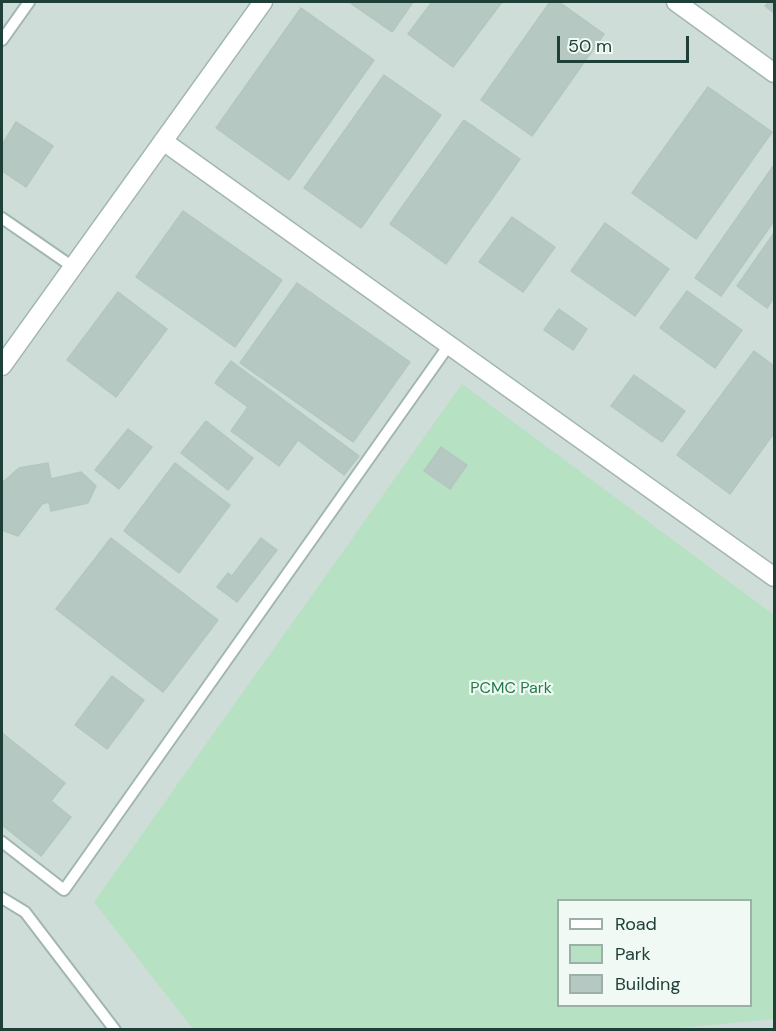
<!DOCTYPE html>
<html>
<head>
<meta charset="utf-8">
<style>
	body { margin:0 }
	#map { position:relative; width:776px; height:1031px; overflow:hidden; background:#e0ede8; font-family:"DM Sans",sans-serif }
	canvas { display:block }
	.frame { position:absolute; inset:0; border:3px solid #1f4038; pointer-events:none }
	.legend { position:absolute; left:557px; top:899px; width:195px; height:108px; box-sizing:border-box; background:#f1f9f5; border:2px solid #9dafa9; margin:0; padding:8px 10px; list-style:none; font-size:18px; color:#1f4038 }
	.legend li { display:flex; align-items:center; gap:12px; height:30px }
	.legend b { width:30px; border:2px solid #9dafa9 }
	.scale { position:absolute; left:557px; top:36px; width:132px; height:27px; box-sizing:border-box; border:3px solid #1f4038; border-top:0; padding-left:8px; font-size:18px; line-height:21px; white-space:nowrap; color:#1f4038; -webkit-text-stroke:4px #f1f9f5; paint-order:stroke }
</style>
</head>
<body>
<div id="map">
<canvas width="776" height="1031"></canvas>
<div class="frame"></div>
<ul class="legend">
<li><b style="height:8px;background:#fff"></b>Road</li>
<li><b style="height:16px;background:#b7e1c3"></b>Park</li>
<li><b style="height:16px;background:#b5c8c1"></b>Building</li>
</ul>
<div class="scale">50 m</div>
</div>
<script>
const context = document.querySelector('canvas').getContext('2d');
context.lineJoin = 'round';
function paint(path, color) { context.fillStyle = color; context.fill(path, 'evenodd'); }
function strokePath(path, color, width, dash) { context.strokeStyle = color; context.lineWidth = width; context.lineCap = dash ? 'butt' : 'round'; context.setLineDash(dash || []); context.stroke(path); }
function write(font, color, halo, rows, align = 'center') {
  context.font = font + ' "DM Sans",sans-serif'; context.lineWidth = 4.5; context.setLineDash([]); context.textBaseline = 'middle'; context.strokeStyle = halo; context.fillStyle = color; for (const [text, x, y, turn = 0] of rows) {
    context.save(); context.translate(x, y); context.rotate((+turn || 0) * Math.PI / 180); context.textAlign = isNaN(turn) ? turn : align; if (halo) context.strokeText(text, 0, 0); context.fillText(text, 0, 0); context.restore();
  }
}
const built = new Path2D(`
	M2 2H774V1029L2 1030ZM558 900H750V1006H558Z`);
const green = new Path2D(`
	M462 384 774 615V1019L658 1030 193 1029 94 902ZM558 900H750V1006H558Z`);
const building = new Path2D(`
	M349 2H413L392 32Z
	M432 2H502L453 67 408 34Z
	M550 2H559L604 34 532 136 481 100Z
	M769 2H774V13L765 6Z
	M301 8 374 60 289 180 216 128Z
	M384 75 441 115 361 228 304 188Z
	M708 87 772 132 696 239 632 193Z
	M464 120 520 159 446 264 390 224Z
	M16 122 53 146 26 187 2 171V145Z
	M774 165V221L721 296 695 278Z
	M183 211 282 280 235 347 136 277Z
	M512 217 555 247 523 292 479 262Z
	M605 223 669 269 635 316 571 271Z
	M774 233V297L767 308 737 286Z
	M297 283 410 362 353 442 240 363Z
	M687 291 742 330 715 368 660 328Z
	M118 292 167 329 116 397 67 360Z
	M559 309 587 329 573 350 544 330Z
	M754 351 774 366V433L730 494 677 455Z
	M231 361 359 456 344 475 298 440 279 466 231 431 248 407 215 383Z
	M634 375 685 411 662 442 611 406Z
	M206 421 253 458 228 490 181 453Z
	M128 429 152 447 119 489 95 470Z
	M441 447 467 465 450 489 424 471Z
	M48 463 51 479 81 472 96 486 88 503 51 511 49 502 42 504 18 536 2 530V483L19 468Z
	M175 463 230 505 179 573 124 531Z
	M111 538 218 620 163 692 56 609Z
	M261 538 277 550 237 602 217 587 228 573 232 576Z
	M112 676 144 700 107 749 75 725Z
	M2 733 65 783 51 801 71 817 41 856 2 825Z`);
const service = new Path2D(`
	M2 40 29 2
	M2 218 73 267
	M2 842 64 890 449 345
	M2 898 25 912 115 1030`);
const tertiary = new Path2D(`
	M676 2 774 73
	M163 141 774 577
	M2 366 263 2`);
const parkNames = [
	["PCMC Park",511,689]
];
paint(built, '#ceddd7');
paint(green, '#b7e1c3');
paint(building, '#b5c8c1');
strokePath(building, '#b2c8bf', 1.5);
strokePath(service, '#a2b6b0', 14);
strokePath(tertiary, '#a2b6b0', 21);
strokePath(service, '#fff', 10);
strokePath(tertiary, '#fff', 18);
write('16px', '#247c48', '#f1f9f5', parkNames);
</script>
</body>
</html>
